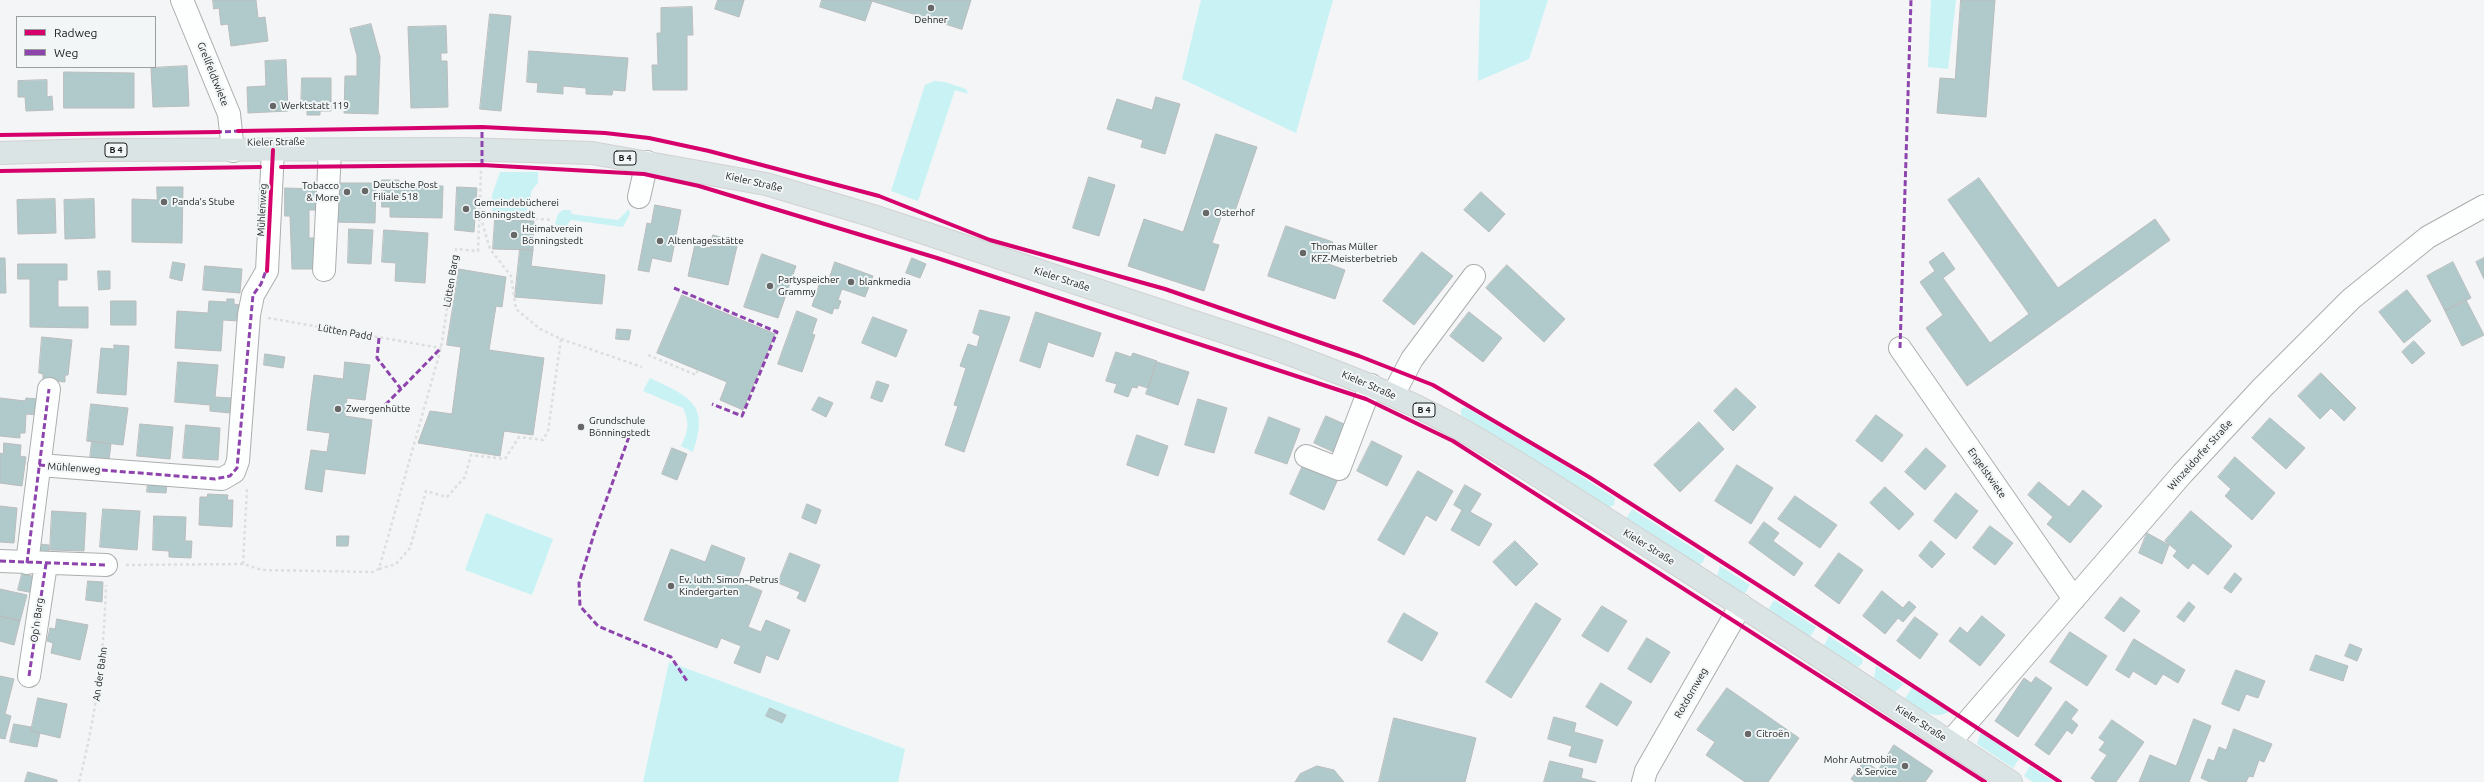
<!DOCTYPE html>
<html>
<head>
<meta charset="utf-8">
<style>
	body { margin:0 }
	#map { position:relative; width:2484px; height:782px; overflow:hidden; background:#f3f5f6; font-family:Ubuntu,sans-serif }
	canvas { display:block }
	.legend { position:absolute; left:16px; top:16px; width:140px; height:52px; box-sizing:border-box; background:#f2f6f7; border:1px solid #9c9f9f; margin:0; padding:5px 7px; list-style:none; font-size:12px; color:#1a1c1c }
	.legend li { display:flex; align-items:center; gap:8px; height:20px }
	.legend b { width:20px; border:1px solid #9c9f9f }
</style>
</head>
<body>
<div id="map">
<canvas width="2484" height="782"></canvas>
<ul class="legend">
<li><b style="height:5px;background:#d6006c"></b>Radweg</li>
<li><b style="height:5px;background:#8e44ad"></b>Weg</li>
</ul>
</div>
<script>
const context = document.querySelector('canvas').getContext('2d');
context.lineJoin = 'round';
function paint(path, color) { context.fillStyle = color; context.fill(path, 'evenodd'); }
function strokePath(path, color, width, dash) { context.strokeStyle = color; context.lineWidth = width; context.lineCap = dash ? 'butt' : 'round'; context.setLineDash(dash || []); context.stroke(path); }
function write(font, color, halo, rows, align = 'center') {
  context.font = font + ' Ubuntu,sans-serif'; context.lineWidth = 4; context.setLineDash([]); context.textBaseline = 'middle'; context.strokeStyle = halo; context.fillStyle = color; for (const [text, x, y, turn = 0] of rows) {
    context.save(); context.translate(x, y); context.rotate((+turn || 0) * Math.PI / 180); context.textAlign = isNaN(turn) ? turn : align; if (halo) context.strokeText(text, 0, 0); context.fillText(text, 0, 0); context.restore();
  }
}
const green = new Path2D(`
	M1201 0H1333L1296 133 1182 79Z
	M1480 0H1548L1529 59 1478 81Z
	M1931 0H1956L1948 69 1928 67Z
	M934 81 945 82 966 89 968 94 955 90 918 201 891 191 925 85Z
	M500 172H538V183L532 190 526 214H492V195Z
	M629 209 630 214 623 227 571 220 562 232 555 223 558 214 563 210H570L572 214 618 220Z
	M650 378C690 397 710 404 693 452L681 446C688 432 690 423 683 408L643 391Z
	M1465 407 1556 460 1615 498 1614 505 1609 507 1461 415V409Z
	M1632 509 1705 556 1703 562 1699 565 1626 519Z
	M486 513 553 539 532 595 465 570Z
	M1720 566 1750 585 1744 595 1717 576Z
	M1774 600 1816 627 1810 637 1768 610Z
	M1829 636 1863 659 1862 664 1858 667 1823 647Z
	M669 662 905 749 898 782H643Z
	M1876 666 1904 684 1895 692 1874 678Z
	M1912 688 1949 712C1932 721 1919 708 1905 698Z
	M1981 732 2019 759 2013 768 1977 744Z
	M2030 766 2054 782H2033L2024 776Z`);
const building = new Path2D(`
	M213 0H256L258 18 265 17 268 41 231 46 228 24 221 25 219 8 214 9Z
	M718 0H744L739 17 715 9Z
	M822 0H869L872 1 865 21 820 7Z
	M869 0H971L962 29Z
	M1961 0H1995L1986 117 1937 113 1940 78 1955 79Z
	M692 7 693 35H687V90H653L652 65H658L657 33H661V8Z
	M490 14 511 16 501 111 480 109Z
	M371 24 380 57 378 114 344 113 345 76H357V56L350 29Z
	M446 26 447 53H441V61H447L448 107 411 108 408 27Z
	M529 51 628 58 625 91 613 90 612 95 586 94V88L563 86V94L537 92 538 83 527 82Z
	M286 60 288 111 248 113 247 87 266 86 265 61Z
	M187 66 189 106 153 107 151 68Z
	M64 72 134 73V108H64Z
	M302 78H331V111H320V115H307V110H301Z
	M47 80V97L52 96 53 110 26 111 25 97H18V81Z
	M1156 97 1180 104 1165 154 1141 147 1143 140 1107 129 1117 99 1152 110Z
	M1216 134 1257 147 1234 214 1223 211 1212 243 1219 245 1204 291 1128 266 1144 219 1183 232Z
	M1089 177 1115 185 1099 236 1073 228Z
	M1979 178 2058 288 2155 219 2170 240 1967 386 1926 328 1943 315 1920 282 1935 271 1929 262 1943 252 1955 269 1943 278 1990 343 2029 314 1948 200Z
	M382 180H399V185L443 186 442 218 390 217V207H382Z
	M335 183H376L375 223 334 222Z
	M157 187H183L182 243 132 242V199L157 200Z
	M457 187 477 188 474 232 455 230Z
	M285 188 316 189V210H309V238H320V269H292L290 216H285Z
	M1481 192 1505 214 1489 232 1464 210Z
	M55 199 56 233 18 234 17 200Z
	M94 199 95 238 65 239 64 200Z
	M655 205 681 210 671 262 652 258 649 272 638 270 647 223 651 224Z
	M495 219 534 221 533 250 493 249Z
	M1286 226 1333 242 1326 263 1345 270 1335 299 1268 276Z
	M349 229 373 230 371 264 348 263Z
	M384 230 428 233 425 283 395 281 396 263 382 262Z
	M713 235 738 242 728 285 688 276 695 244 710 248Z
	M520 249 533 250 531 266 605 275 602 304 515 297Z
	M1422 252 1453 276 1414 325 1383 301Z
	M762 254 796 266 778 318 744 307Z
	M0 258H5L6 293H0Z
	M912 258 926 264 920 278 906 273Z
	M2484 258V279L2476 262Z
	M173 262 185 264 182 281 170 278Z
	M835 262 873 276 865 297 842 289 838 300 841 301 838 309 834 308 832 314 812 306 820 282 827 284Z
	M2453 262 2471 298 2445 311 2427 276Z
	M18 264H67V280H58V307H88V328L30 327V279H18Z
	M1507 265 1565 319 1544 342 1486 288Z
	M205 266 242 269 240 293 203 290Z
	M459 269 506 277 502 307 496 306 489 350 544 358 533 435 504 431 500 456 418 443 430 411 452 414 461 347 447 345Z
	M98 271H110V289L99 290Z
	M2407 290 2431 321 2404 343 2379 312Z
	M682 295 775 334 743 410 720 400 727 382 657 353Z
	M227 299H234V304L239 305 238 321 223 320 221 351 175 348 177 311 208 313 209 301 227 302Z
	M2466 300 2484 335 2462 346 2445 311Z
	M111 301H136V325H111Z
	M980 310 1010 317 964 452 945 445 958 406 954 405 966 368 960 366 968 344 977 347 980 336 973 333Z
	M797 311 817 319 812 334 815 335 802 372 778 364Z
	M1036 312 1101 333 1093 357 1048 342 1040 368 1020 361Z
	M1469 312 1502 338 1483 362 1450 336Z
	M873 317 907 330 896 357 862 343Z
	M617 329 631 330 629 340 616 339Z
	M42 337 72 340 68 375H65V382L43 380V374L39 373Z
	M2414 341 2425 353 2412 364 2402 352Z
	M114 345 129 346 126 395 97 393 101 348 114 349Z
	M1116 352 1131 357 1133 353 1157 361 1148 388 1138 385 1137 388 1132 387 1128 397 1114 392 1117 384 1106 381Z
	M265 354 285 357 283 368 264 365Z
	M178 362 218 365 215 397 231 398 230 413 210 411V405L175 402Z
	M345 362 370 365 365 400 347 398 345 416 372 420 365 474 325 469 322 492 305 489 311 450 327 452 330 433 307 430 314 375 343 379Z
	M1157 362 1189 372 1178 405 1146 394Z
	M2321 373 2356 408 2344 421 2331 408 2320 419 2298 396Z
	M877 381 889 385 882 402 871 398Z
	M1736 388 1756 407 1733 431 1714 411Z
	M819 397 833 403 826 417 812 410Z
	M0 398 25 401 26 398 39 399 38 415 26 414 25 433H20V438L0 436Z
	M1198 399 1227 408 1214 453 1185 445Z
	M91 404 128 408 123 445 87 441Z
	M1876 415 1903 435 1882 462 1856 441Z
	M1326 416 1353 428 1340 455 1314 443Z
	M1269 417 1300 429 1287 464 1255 453Z
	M2270 418 2305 448 2286 469 2252 438Z
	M1699 422 1724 449 1680 492 1654 465Z
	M140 424 173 427 170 459 137 456Z
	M186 425 220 428 218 460 183 458Z
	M1137 435 1168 446 1158 476 1127 465Z
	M92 441 111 444 109 460 90 458Z
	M1372 441 1402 456 1387 486 1357 471Z
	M4 443 21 445 20 456 26 457 22 486 0 483V453L3 454Z
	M672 448 687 454 677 480 662 474Z
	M1926 448 1946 466 1925 490 1905 472Z
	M2235 457 2275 493 2252 520 2225 496 2231 489 2218 477Z
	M1304 463 1338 479 1324 510 1290 494Z
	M1737 465 1773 488 1751 524 1715 501Z
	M1418 471 1453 491 1436 521 1426 515 1404 555 1378 540Z
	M148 482 167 483 166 493 147 492Z
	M2039 482 2069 507 2083 490 2102 506 2070 543 2047 524 2053 517 2028 495Z
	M1465 485 1481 494 1470 512 1492 524 1479 546 1451 530 1462 510 1454 505Z
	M1885 487 1914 514 1899 530 1870 503Z
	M1956 493 1978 511 1956 539 1934 521Z
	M208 494 228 495 227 500H233L232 527 199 525 200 497H207Z
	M1795 496 1837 525 1820 548 1778 519Z
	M807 504 821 510 816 524 802 518Z
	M0 506 17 508 14 543 0 542Z
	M103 509 140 511 137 550 100 547Z
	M52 511 86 513 84 551 50 550Z
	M2191 511 2232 546 2208 575 2193 563 2188 569 2173 556 2177 551 2165 541Z
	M154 516 186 517 185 541H192L191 558 169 557V551L153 550Z
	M1764 522 1779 533 1773 541 1803 563 1794 576 1749 543Z
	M1990 526 2013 543 1995 565 1973 548Z
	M2147 533 2169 545 2162 564 2139 553Z
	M337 536H349L348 546H337Z
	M1515 541 1538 564 1516 586 1493 562Z
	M1931 541 1945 554 1932 568 1919 556Z
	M39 544 49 545 48 555 38 554Z
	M712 545 745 558 737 581 762 591 748 627 761 632 766 620 790 630 778 660 766 655 760 673 734 663 741 646 721 638 717 648 644 620 671 549 705 562Z
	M790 553 820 565 805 602 797 598 800 592 778 583Z
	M1839 553 1863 570 1839 604 1815 586Z
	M2235 573 2242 579 2231 593 2224 588Z
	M22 574 37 577 34 593 18 590Z
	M88 581 103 582 102 602 86 600Z
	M0 589 27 595 20 621 0 616Z
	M1882 591 1903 608 1909 601 1916 607 1903 622 1898 618 1885 634 1863 616Z
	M2121 597 2140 611 2124 632 2105 618Z
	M2189 602 2195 607 2184 622 2177 617Z
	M1536 603 1561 619 1511 698 1486 682Z
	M1602 606 1627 621 1608 652 1582 636Z
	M1404 613 1438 633 1422 661 1388 642Z
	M0 616 20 621 14 645 0 641Z
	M1982 616 2005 635 1980 666 1949 641 1960 627 1967 633Z
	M1915 617 1938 634 1920 659 1897 641Z
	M57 619 88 625 80 660 51 653 53 643 47 641 50 628 55 629Z
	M2070 632 2107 656 2087 686 2050 662Z
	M1647 638 1670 652 1651 683 1628 669Z
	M2134 639 2185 670 2178 683 2163 674 2156 685 2133 671 2129 678 2116 670Z
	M2350 644 2362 649 2357 661 2345 656Z
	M2316 655 2348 666 2343 681 2310 670Z
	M2236 670 2265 681 2258 698 2246 694 2239 711 2222 704Z
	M0 676 14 679 5 714 11 716 5 739 0 738Z
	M2036 677 2052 688 2018 737 1995 721 2024 678 2031 683Z
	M1601 683 1632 702 1617 726 1586 707Z
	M1727 688 1799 738 1768 782H1745L1706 755 1715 742 1697 730Z
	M38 698 67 704 60 738 31 731Z
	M2066 701 2078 710 2071 719 2078 725 2072 734 2067 730 2049 755 2035 745Z
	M770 708 786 715 782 723 766 716Z
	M1554 717 1576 723 1574 732 1603 740 1596 763 1569 756 1572 746 1548 739Z
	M1394 718 1476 738 1465 782H1379Z
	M2194 719 2211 726 2189 782H2139L2150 755 2176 766Z
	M2112 720 2144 742 2116 782H2096L2091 778 2107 755 2099 750 2105 742 2099 738Z
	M14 724 31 727V731L40 733 37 747 10 742Z
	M2234 729 2272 744 2264 762 2259 760 2253 777 2249 776 2246 782H2210L2201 778 2208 759 2214 761 2219 747 2226 750Z
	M1894 745 1933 771 1925 782H1855L1851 779 1864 761 1878 770Z
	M1550 761 1583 769 1581 778 1596 782H1544Z
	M1317 766 1334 770 1344 782H1295L1300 774Z
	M28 772 57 780V782H25Z`);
const path = new Path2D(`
	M268 318 441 348
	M561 339 642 367
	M648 355 696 375 698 370
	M243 564 247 489
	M126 565 243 564 262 570 373 572 379 569 441 348 456 249 478 251 481 171
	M379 569 396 564 410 548 426 491 447 497 465 477 471 455 505 459 519 437 543 440 548 431 561 339 540 329 516 309 511 276 490 249 480 215 553 220
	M79 782C96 715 104 654 106 585`);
const minor = new Path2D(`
	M182 0 229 114 233 151
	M639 197 647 162
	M324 270 330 150
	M1900 348 2074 599
	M1393 395 1412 359 1474 276
	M1306 456 1339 469 1371 385
	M39 465 222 479 234 472 238 461 249 315 253 295 267 271 273 150
	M0 561 106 565
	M27 563 49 389
	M29 676 46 564
	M1950 742 2182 474 2262 388 2351 299 2428 237 2484 206
	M1643 782 1646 771 1741 605`);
const major = new Path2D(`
	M0 153 94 150 465 149 592 153 766 184 873 216 1273 348C1335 371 1397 394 1455 426 1522 463 1585 506 1650 547 1771 624 1891 704 2011 782`);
const quiet = new Path2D(`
	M216 132 242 131
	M482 165V127
	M674 288 777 332 742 416 712 404
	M379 338 377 358 401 389 441 348
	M1900 348 1911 0
	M361 409 379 411 401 389
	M635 420 594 534 579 583 580 606 598 626 671 657 687 681
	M39 465 215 479 230 476 237 468 253 295 261 284 267 268
	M0 561 106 565
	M27 563 49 389
	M29 676 46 564`);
const cycleway = new Path2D(`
	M238 131 482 127 605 133 649 138 709 151 879 196 990 240 1165 289 1359 356 1433 385 1589 477 1772 594 2060 782
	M0 135 219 132
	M281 167 482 165 644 174 699 186 937 258 1366 399 1453 441 1985 782
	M0 171 260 167
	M267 271 273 150`);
const markers = [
	[931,8,4,"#666868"],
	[273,106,4,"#666868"],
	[365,191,4,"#666868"],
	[347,192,4,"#666868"],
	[164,202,4,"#666868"],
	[466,209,4,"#666868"],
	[1206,213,4,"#666868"],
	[514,235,4,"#666868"],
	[660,241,4,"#666868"],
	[1303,253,4,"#666868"],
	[851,282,4,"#666868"],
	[770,286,4,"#666868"],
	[338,409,4,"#666868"],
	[581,427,4,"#666868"],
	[671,586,4,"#666868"],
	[1748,734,4,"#666868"],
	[1905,766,4,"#666868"]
];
const shields = [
	[116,150,22],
	[625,158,22],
	[1424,410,22]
];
const shieldNames = [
	["B 4",116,150],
	["B 4",625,158],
	["B 4",1424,410]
];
const poiNames = [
	["Dehner",931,20,"center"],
	["Werktstatt 119",281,106],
	["Deutsche Post",373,185],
	["Filiale 518",373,197],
	["Tobacco",339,186,"right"],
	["& More",339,198,"right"],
	["Panda's Stube",172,202],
	["Gemeindebücherei",474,203],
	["Bönningstedt",474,215],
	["Osterhof",1214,213],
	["Heimatverein",522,229],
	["Bönningstedt",522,241],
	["Altentagesstätte",668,241],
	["Thomas Müller",1311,247],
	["KFZ-Meisterbetrieb",1311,259],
	["Partyspeicher",778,280],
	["Grammy",778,292],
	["blankmedia",859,282],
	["Zwergenhütte",346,409],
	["Grundschule",589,421],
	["Bönningstedt",589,433],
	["Ev. luth. Simon–Petrus",679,580],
	["Kindergarten",679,592],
	["Citroën",1756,734],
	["Mohr Autmobile",1897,760,"right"],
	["& Service",1897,772,"right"]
];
const streetNames = [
	["Grellfeldtwiete",213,74,68],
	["Kieler Straße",276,142,-1],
	["Kieler Straße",754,182,13],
	["Mühlenweg",262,210,-87],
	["Kieler Straße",1062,279,18],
	["Lütten Barg",451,281,-81],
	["Lütten Padd",345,332,10],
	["Kieler Straße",1369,385,23],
	["Winzeldorfer Straße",2200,455,-48],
	["Mühlenweg",74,468,4],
	["Engelstwiete",1987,473,55],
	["Kieler Straße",1649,547,32],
	["Op'n Barg",37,620,-82],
	["An der Bahn",100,674,-82],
	["Rotdornweg",1691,693,-60],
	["Kieler Straße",1921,723,33]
];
paint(green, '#c9f2f5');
paint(building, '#b0cacc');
strokePath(building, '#babcbd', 1);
strokePath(minor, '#acaeae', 24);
strokePath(major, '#d2d2d3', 24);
strokePath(path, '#dddede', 2.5, [3, 3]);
strokePath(minor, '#fdfefe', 22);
strokePath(major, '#dae4e4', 22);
strokePath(quiet, '#8e44ad', 3, [6, 3]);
strokePath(cycleway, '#d6006c', 4);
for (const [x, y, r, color] of markers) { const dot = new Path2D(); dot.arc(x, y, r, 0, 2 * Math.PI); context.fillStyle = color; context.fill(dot); strokePath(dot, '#f2f6f7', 1.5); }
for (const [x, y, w] of shields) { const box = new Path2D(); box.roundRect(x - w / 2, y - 7, w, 14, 3); context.fillStyle = '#f2f6f7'; context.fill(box); strokePath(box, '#1a1c1c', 1); }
write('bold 9px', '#1a1c1c', null, shieldNames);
write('10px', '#1a1c1c', '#f2f6f7', poiNames, 'left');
write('10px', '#1a1c1c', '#f2f6f7', streetNames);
</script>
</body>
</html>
